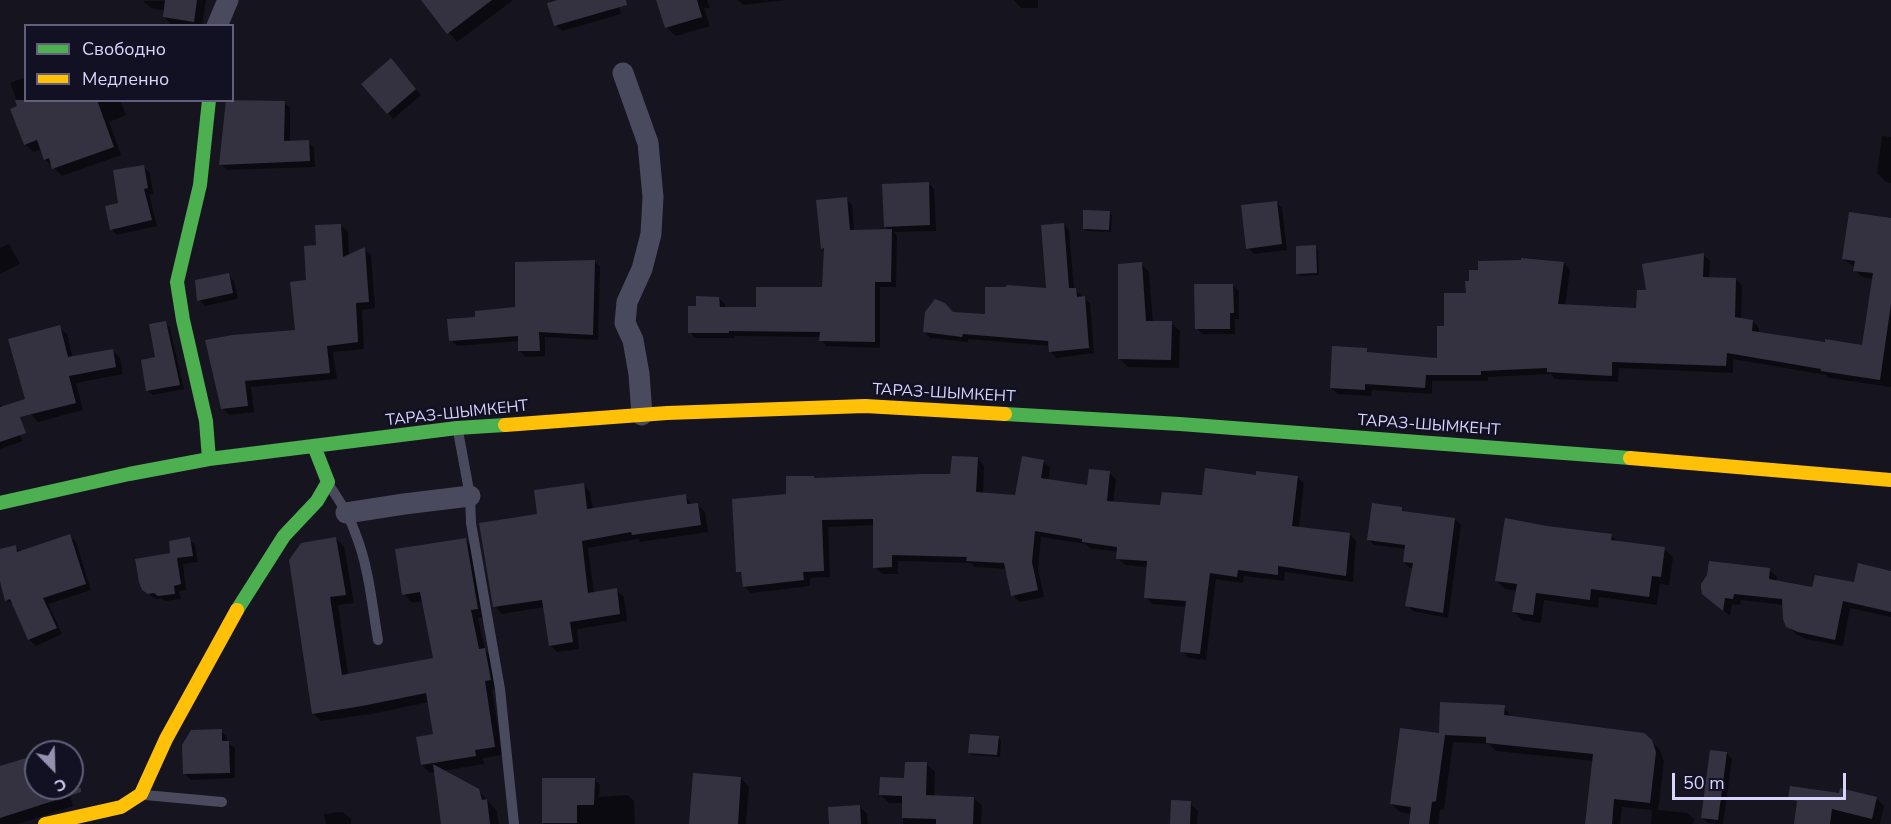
<!DOCTYPE html>
<html>
<head>
<meta charset="utf-8">
<style>
	body { margin:0 }
	#map { position:relative; width:1891px; height:824px; overflow:hidden; background:#16141f; font-family:"Nunito Sans",sans-serif }
	canvas { display:block }
	.legend { position:absolute; left:24px; top:24px; width:210px; height:78px; box-sizing:border-box; background:#121023; border:2px solid #615f7a; margin:0; padding:8px 10px; list-style:none; font-size:18px; color:#d7d5fc }
	.legend li { display:flex; align-items:center; gap:12px; height:30px }
	.legend b { width:30px; border:2px solid #615f7a }
	.north { position:absolute; left:24px; top:740px; width:60px; height:60px; box-sizing:border-box; background:#121023; border:2px solid #615f7a; border-radius:50%; rotate:157deg; font-size:16px; font-weight:700; line-height:24px; text-align:center; color:#d7d5fc }
	.north::after { content:''; display:block; margin:auto; width:21px; height:27px; background:#9391af; clip-path:polygon(50% 0,100% 100%,50% 72%,0 100%) }
	.scale { position:absolute; left:1672px; top:773px; width:174px; height:27px; box-sizing:border-box; border:3px solid #d7d5fc; border-top:0; padding-left:8px; font-size:18px; line-height:21px; white-space:nowrap; color:#d7d5fc; -webkit-text-stroke:4px #121023; paint-order:stroke }
</style>
</head>
<body>
<div id="map">
<canvas width="1891" height="824"></canvas>
<ul class="legend">
<li><b style="height:8px;background:#4caf50"></b>Свободно</li>
<li><b style="height:8px;background:#ffc107"></b>Медленно</li>
</ul>
<div class="north">С</div>
<div class="scale">50 m</div>
</div>
<script>
const context = document.querySelector('canvas').getContext('2d');
context.lineJoin = 'round';
function paint(path, color) { context.fillStyle = color; context.fill(path, 'evenodd'); }
function strokePath(path, color, width, dash) { context.strokeStyle = color; context.lineWidth = width; context.lineCap = dash ? 'butt' : 'round'; context.setLineDash(dash || []); context.stroke(path); }
function write(font, color, halo, rows, align = 'center') {
  context.font = font + ' "Nunito Sans",sans-serif'; context.lineWidth = 5; context.setLineDash([]); context.textBaseline = 'middle'; context.strokeStyle = halo; context.fillStyle = color; for (const [text, x, y, turn = 0] of rows) {
    context.save(); context.translate(x, y); context.rotate((+turn || 0) * Math.PI / 180); context.textAlign = isNaN(turn) ? turn : align; if (halo) context.strokeText(text, 0, 0); context.fillText(text, 0, 0); context.restore();
  }
}
const shadow = new Path2D(`
	M206 0 202 26 172 25 164 17 165 11 151 8 143 1Z
	M423 0H511L512 1 457 42Z
	M563 0H617L621 14 562 31 556 25Z
	M658 0H707L710 8H704L710 26 676 36 666 27Z
	M738 0H787L743 5Z
	M1014 0H1038V8H1021Z
	M396 66 421 95 393 119 388 113Z
	M26 77V100H120L126 115 109 122 121 155 62 176 45 159 42 149 34 152 25 144 19 106 10 83Z
	M284 102 290 108V142H308L314 148 315 167 227 170 221 164Z
	M1882 136 1891 137V183L1886 182 1877 173Z
	M144 167 150 173 153 194H149L157 226 117 235 111 229 120 204Z
	M928 183 934 189 936 231 894 232 897 236 896 287H880V348L826 346 821 340V337L735 336V338H695L690 332 698 308 719 298 725 304V309H757L824 289 826 251 822 248 846 199 852 205 854 231 889 230 886 227Z
	M1276 202 1282 208 1287 250 1254 254 1248 248Z
	M1109 212 1112 215 1111 232 1087 231 1084 229Z
	M1891 219V387L1829 378 1826 375 1733 359V373L1619 368 1618 382 1555 379 1551 374 1488 377V381H1432V394L1372 390 1371 396 1338 394 1331 388 1367 350 1371 354 1438 359 1446 328 1467 294 1564 263 1570 270 1565 306 1638 310 1648 292 1704 255 1710 261 1709 278 1736 279 1742 286 1741 320 1753 321 1759 328V333L1826 344 1864 347 1874 279 1862 277 1855 270 1856 266 1851 265 1844 259Z
	M1063 224 1069 230 1074 289 1081 295 1082 298H1084L1090 303 1094 353 1056 358 1051 352 1050 346 968 339V342L930 338 925 332 953 313 987 316 1048 289Z
	M341 225 348 232 349 256 364 249 371 255 375 308 362 310 364 349 333 352 337 379 251 387 254 412 229 415 222 408 207 341 297 331 307 281 318 246Z
	M9 244 20 264 0 274V248Z
	M1315 247 1318 250 1319 275 1300 276 1298 273Z
	M594 261 600 267 598 340 545 337V356L526 357 520 351V341L457 346 451 340 477 318 517 309Z
	M1141 263 1149 272 1153 323H1171L1180 331 1179 368 1128 367 1120 359Z
	M228 275 234 281 238 299 205 306 199 300Z
	M1233 285 1239 291V319H1235V334H1202L1196 328Z
	M165 323 170 328 184 389 153 395 147 390Z
	M59 327 67 334 73 358 113 351 120 358 123 374 76 383 83 410 38 422 31 414Z
	M0 404 23 441 0 449Z
	M978 459 984 466 983 494 1016 497 1043 461 1050 468 1048 481 1089 487 1110 473 1116 480 1113 503 1162 507 1203 497 1257 477H1298L1304 484 1299 528 1349 534 1356 541 1353 582 1285 572 1284 581 1244 576 1243 583 1216 579 1206 660 1189 658 1182 651 1187 607 1152 604 1146 597 1148 567 1125 565 1118 559V552L1090 548 1086 544 1041 537 1038 569 1044 597 1019 602 1013 595 1007 569 975 567 971 563 898 561V574H882L875 567 874 525 828 527 830 577 810 578V586L751 593 744 586 743 577 738 571 788 495 815 479 952 476Z
	M583 484 590 492 593 509 685 496 693 505 697 504 705 512 708 532 640 542 638 539 588 548 594 593 616 590 624 597 627 621 577 629 579 649 557 652 550 645 545 607 502 614 495 606 539 516Z
	M1401 508 1406 513 1455 519 1461 525 1448 618 1413 611 1407 605 1413 568H1410L1404 562 1406 549 1374 545 1368 539Z
	M1547 527 1611 536 1618 542 1664 549 1673 557 1669 585 1660 584 1657 605 1599 597 1598 608 1544 600 1541 623 1522 620 1514 612 1517 591 1505 589 1496 580Z
	M70 536 76 542 91 590 48 604 62 634 36 646 30 640 14 605 7 600 0 575V551L15 547 21 552Z
	M336 538 344 547 354 603 338 605 348 675 434 660 423 601 412 603 404 594 466 540 474 548 486 617 478 618 485 650 493 658 498 688 492 689 502 755 483 758 484 764 442 771 478 790 497 811 499 824H443L436 772 430 773 422 765 435 736 429 702 371 714 321 721 313 713Z
	M189 539 195 545 198 562 183 564 186 590 179 591 181 599 165 601 162 599H155L143 589 172 555Z
	M1769 570 1777 577 1776 582 1813 588 1855 584 1891 573V617L1850 608 1843 646 1806 639 1796 634 1788 626 1784 605 1741 600 1740 605 1732 604 1730 616 1712 601Z
	M1504 707 1512 717 1644 734 1660 750 1664 761 1658 810 1688 813 1694 819 1693 824H1651L1652 810 1622 807 1620 824H1587L1594 761 1496 751 1489 744 1453 742 1444 809 1440 810 1438 824H1410L1412 814 1400 812 1391 804 1440 735Z
	M221 731 227 737V742L235 748V778L191 780 185 774Z
	M998 737 1001 740 1000 757 972 755 970 753Z
	M1727 753 1732 759 1723 824 1708 823 1702 817Z
	M36 756V788H67L73 806 18 824H0V768Z
	M927 764 935 772 934 797 974 798 982 806 981 824H903L904 803H889L881 795Z
	M741 778 749 787 746 824H691Z
	M594 779 600 785 599 797 628 795 634 801 635 824H545L543 822Z
	M1800 789 1876 798 1884 806 1880 824H1796Z
	M1190 803 1198 811 1197 824H1171Z
	M859 806 867 814 868 824H830Z
	M343 812 351 819V824H326L324 814Z`);
const building = new Path2D(`
	M165 0H197L194 22 163 17Z
	M421 0H492L447 34Z
	M558 0H626L627 5 554 26 547 3Z
	M656 0H697L702 17 665 28Z
	M391 58 416 89 387 114 361 84Z
	M15 100H97L114 147 52 169 49 158 44 160 37 140 24 145 10 109 17 106Z
	M226 100 285 101 284 141 309 140 310 161 219 165Z
	M144 165 148 188 144 189 152 220 110 230 105 206 118 203 113 170Z
	M929 182 930 225 884 227 882 184Z
	M847 197 850 230 892 229 891 282H875V342L819 341 820 332 729 331V333H688V306H696V296L719 297 720 307H756V287H822L824 248 821 249 816 200Z
	M1277 201 1282 244 1246 249 1241 205Z
	M1083 210 1110 211 1109 230 1083 229Z
	M1849 212 1891 218V304L1880 380 1821 371V369L1727 353 1726 366 1612 362V376L1547 372V368L1481 371V375H1426L1425 388 1365 384V390L1330 388 1332 346 1367 348V352L1437 358V326H1444V293H1466L1465 281H1469V270H1478V261L1521 260V258L1564 262 1558 304 1636 308 1637 290H1646L1642 264 1704 253 1703 277 1736 278 1735 317 1753 320 1752 331 1825 342V339L1862 345 1873 273 1853 271 1855 261 1842 259Z
	M1064 223 1069 288H1076L1077 297 1085 296 1089 348 1049 352 1048 341 963 334 962 337 923 332 925 312 935 299 945 303 953 312 985 314V287H1006L1007 285 1046 288 1041 225Z
	M341 224 343 257 365 247 369 302 356 303 358 342 327 346 330 373 245 381 248 406 221 409 205 340 232 335 295 330 290 282 306 280 304 246 316 245 315 225Z
	M1316 245 1317 273 1296 274V246Z
	M595 260 593 335 539 332 540 351H518V336L449 341 447 319 475 317V311L515 307V262Z
	M1142 262 1146 321H1172L1171 360 1118 359V264Z
	M229 273 233 293 197 301 195 280Z
	M1194 284H1233L1234 313H1230V329H1195Z
	M166 321 180 385 146 391 141 360 155 357 149 324Z
	M60 325 68 357 113 349 116 367 69 376 76 403 20 417 26 433 0 442V407L25 399 8 339Z
	M952 456 978 457 976 492 1015 495 1022 456 1044 460 1041 478 1087 485 1089 469 1110 471 1107 501 1160 505 1162 492 1202 495 1205 468 1256 475V471L1298 476 1292 526 1350 533 1346 576 1278 566V575L1238 570 1237 577 1210 573 1200 654 1180 652 1186 601 1144 598 1147 561 1116 559 1117 547 1082 542V539L1035 531 1032 562 1038 590 1011 596 1004 563 966 561 967 557 892 555V567L873 568V519L822 520 824 571 803 572 804 580 743 587 741 572H736L732 499 786 494V476H814V478L924 474H950Z
	M584 483 587 509 686 494 687 504 698 503 701 525 632 535 631 532 582 541 588 593 617 588 620 614 570 622 573 642 549 646 542 600 493 607 479 523 537 514 534 490Z
	M1372 503 1402 507V511L1455 518 1443 613 1405 606 1413 563 1403 562 1405 545 1367 540Z
	M1505 518 1547 526 1612 534 1611 540 1665 547 1661 577 1652 576 1649 597 1591 589 1590 600 1536 593 1533 615 1512 612 1517 584 1495 581Z
	M70 534 86 584 43 598 57 628 28 640 10 599 5 601 0 581V549L16 545 17 552Z
	M190 537 193 556 177 558 181 584 174 586 175 594 158 596 154 593 148 594 142 590 139 582 135 559 170 553 169 541Z
	M336 537 346 595 330 597 342 675 433 658 420 592 402 595 395 549 466 538 478 609 471 610 479 649 485 648 491 680 485 681 495 747 475 750 476 756 421 765 416 737 433 734 426 693 362 706 312 714 289 560 301 543Z
	M1709 561 1770 568 1769 579 1812 587 1815 575 1854 582 1858 563 1891 571V612L1843 601 1835 640 1798 632 1786 627 1783 619 1782 599 1734 594 1733 599 1725 598 1723 611 1702 594 1701 589V584L1707 575Z
	M1440 702 1505 705 1504 715 1644 733 1652 740 1656 752 1650 803 1614 799 1612 824H1585L1593 754 1486 743V737L1445 735 1436 801 1432 802 1429 824H1409L1411 807 1390 804 1400 728 1439 733Z
	M222 729V741H229L230 773 183 774 182 745 191 730Z
	M970 734 999 736 997 755 968 753Z
	M1710 750 1727 752 1718 820 1701 818Z
	M36 755V788H81V792L0 818V766Z
	M905 762H927L926 795 974 797 973 824H936V819L902 818V796L879 795 880 777 904 778Z
	M433 764 479 789 482 800 487 799 490 824H441Z
	M693 773 741 777 738 824H689Z
	M542 778H595L594 805H577V823H542Z
	M1790 786 1839 793 1840 788 1877 797 1872 819 1832 809 1830 824H1794L1797 801 1788 799Z
	M1171 800 1191 801 1190 824H1170Z
	M860 805 861 824H829L828 807Z`);
const lane = new Path2D(`
	M458 431 470 496 471 523 500 689 514 824
	M329 485C340 501 350 517 356 535 369 568 372 605 378 640
	M145 795 222 802`);
const street = new Path2D(`
	M217 26 228 0
	M623 73 648 143 653 197 651 234 642 269 627 302 625 323 633 340 639 374 642 415
	M346 513 404 504 470 496`);
const fast = new Path2D(`
	M209 100 200 185 177 282 183 320 206 421 209 459
	M1005 414 1180 424 1630 458
	M0 503 129 474 209 459 457 428 505 425
	M237 610 284 536 317 501 328 482 314 446`);
const slow = new Path2D(`
	M505 425 667 413 865 406 1005 414
	M1630 458 1891 480
	M45 824 121 807 141 794 166 739 237 610`);
const streetNames = [
	["ТАРАЗ-ШЫМКЕНТ",944,394,3],
	["ТАРАЗ-ШЫМКЕНТ",457,414,-6],
	["ТАРАЗ-ШЫМКЕНТ",1429,426,4]
];
paint(shadow, '#0007');
paint(building, '#343241');
strokePath(lane, '#4a4a5f', 10);
strokePath(street, '#4a4a5f', 21);
strokePath(fast, '#4caf50', 14);
strokePath(slow, '#ffc107', 14);
write('16px', '#d7d5fc', '#121023', streetNames);
</script>
</body>
</html>
